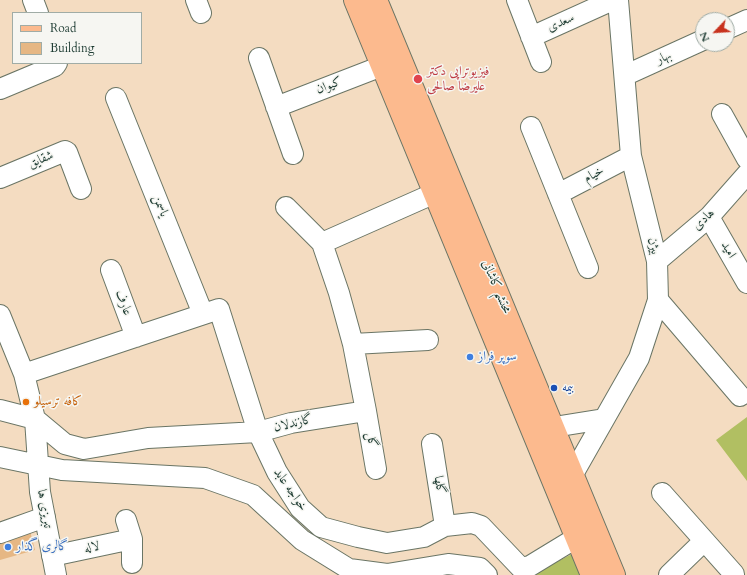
<!DOCTYPE html>
<html>
<head>
<meta charset="utf-8">
<style>
	body { margin:0 }
	#map { position:relative; width:747px; height:575px; overflow:hidden; background:#f4dcc1; font-family:Cardo,serif }
	canvas { display:block }
	.legend { position:absolute; left:12px; top:12px; width:130px; height:52px; box-sizing:border-box; background:#f6f6f2; border:1px solid #a0aca6; margin:0; padding:5px 7px; list-style:none; font-size:12px; color:#1f3d34 }
	.legend li { display:flex; align-items:center; gap:8px; height:20px }
	.legend b { width:20px; border:1px solid #a0aca6 }
	.north { position:absolute; left:695px; top:12px; width:40px; height:40px; box-sizing:border-box; background:#f6f6f2; border:1px solid #a0aca6; border-radius:50%; rotate:245deg; font-size:11px; font-weight:700; line-height:16px; text-align:center; color:#1f3d34 }
	.north::after { content:''; display:block; margin:auto; width:14px; height:18px; background:#c8321e; clip-path:polygon(50% 0,100% 100%,50% 72%,0 100%) }
</style>
</head>
<body>
<div id="map">
<canvas width="747" height="575"></canvas>
<ul class="legend">
<li><b style="height:5px;background:#fcba8e"></b>Road</li>
<li><b style="height:11px;background:#e6b784"></b>Building</li>
</ul>
<div class="north">N</div>
</div>
<script>
const context = document.querySelector('canvas').getContext('2d');
context.lineJoin = 'round';
function paint(path, color) { context.fillStyle = color; context.fill(path, 'evenodd'); }
function strokePath(path, color, width, dash) { context.strokeStyle = color; context.lineWidth = width; context.lineCap = dash ? 'butt' : 'round'; context.setLineDash(dash || []); context.stroke(path); }
function write(font, color, halo, rows, align = 'center') {
  context.font = font + ' Cardo,Amiri,serif'; context.lineWidth = 3; context.setLineDash([]); context.textBaseline = 'middle'; context.strokeStyle = halo; context.fillStyle = color; for (const [text, x, y, turn = 0] of rows) {
    context.save(); context.translate(x, y); context.rotate((+turn || 0) * Math.PI / 180); context.textAlign = isNaN(turn) ? turn : align; if (halo) context.strokeText(text, 0, 0); context.fillText(text, 0, 0); context.restore();
  }
}
const green = new Path2D(`
	M747 417V481L716 440Z
	M572 554 580 575H531Z`);
const building = new Path2D(`
	M30 531 35 550 0 560V540Z`);
const minor = new Path2D(`
	M33 0 38 13
	M196 0 201 13
	M517 0 541 62
	M727 29 747 20
	M531 37 613 0
	M259 58 293 154
	M626 75 703 40
	M0 89 55 66 57 63
	M116 98 203 314
	M276 107 382 66
	M722 114 747 159
	M531 127 588 268
	M0 178 65 151 67 152 81 189
	M558 194 631 156
	M286 207 322 243
	M709 217 747 283
	M657 261 709 217 747 174
	M111 270 136 337
	M658 300 740 396
	M0 315 24 374 35 419 40 492 56 575
	M353 344 428 340
	M24 374 219 309 258 432 291 423 366 411 353 344 339 293 322 243 435 193
	M0 410 35 419 65 444 84 449 148 438 258 432 277 472 300 508 321 527 358 537 387 543 424 537 445 526 472 523 481 526 521 568 530 566 576 538
	M366 411 376 469
	M554 427 604 419
	M432 444 445 526
	M0 457 62 470 205 478 253 495 302 540 349 569 387 574 448 564 480 568 487 575
	M573 474 639 358 658 300 657 261 631 156 618 0
	M662 493 734 574
	M126 520 132 539V563
	M0 533 45 517
	M52 556 132 539
	M669 575 704 541`);
const major = new Path2D(`
	M355 0 592 575
	M376 0 614 575`);
const markers = [
	[418,79,5,"#e0444e"],
	[470,357,4,"#3f7fe0"],
	[554,388,4,"#1a4fb4"],
	[26,402,4,"#e8710a"],
	[8,547,4,"#3f7fe0"]
];
const streetNames = [
	["سعدی",561,23,-24],
	["بهار",664,58,-24],
	["کیوان",329,86,-21],
	["شقایق",41,160,-23],
	["خیام",594,175,-28],
	["یاسمن",160,206,68],
	["هادی",704,220,-43],
	["بیژن",653,246,76],
	["امید",728,250,60],
	["محتشم کاشانی",496,287,67],
	["عارف",123,303,69],
	["گازندلان",293,424,-13],
	["گل",371,440,80],
	["گلها",439,485,81],
	["خواجه عابد",290,490,55],
	["تبریزی ها",44,509,80],
	["لاله",92,548,-12]
];
const healthNames = [
	["فیزیوتراپی دکتر",427,72],
	["علیرضا صالحی",427,87]
];
const shopNames = [
	["سوپر فراز",478,357],
	["گالری گذار",16,547]
];
const transitNames = [
	["بیمه",562,388]
];
const foodNames = [
	["کافه ترسیلو",34,402]
];
paint(green, '#b1bf62');
paint(building, '#e6b784');
strokePath(minor, '#6a7565', 22);
strokePath(major, '#6a7565', 24);
strokePath(minor, '#fff', 20);
strokePath(major, '#fcba8e', 22);
for (const [x, y, r, color] of markers) { const dot = new Path2D(); dot.arc(x, y, r, 0, 2 * Math.PI); context.fillStyle = color; context.fill(dot); strokePath(dot, '#f6f6f2', 1.5); }
write('13px', '#1f3d34', '#f6f6f2', streetNames);
write('13px', '#be3a42', '#f6f6f2', healthNames, 'left');
write('13px', '#366cbe', '#f6f6f2', shopNames, 'left');
write('13px', '#164399', '#f6f6f2', transitNames, 'left');
write('13px', '#c56008', '#f6f6f2', foodNames, 'left');
</script>
</body>
</html>
